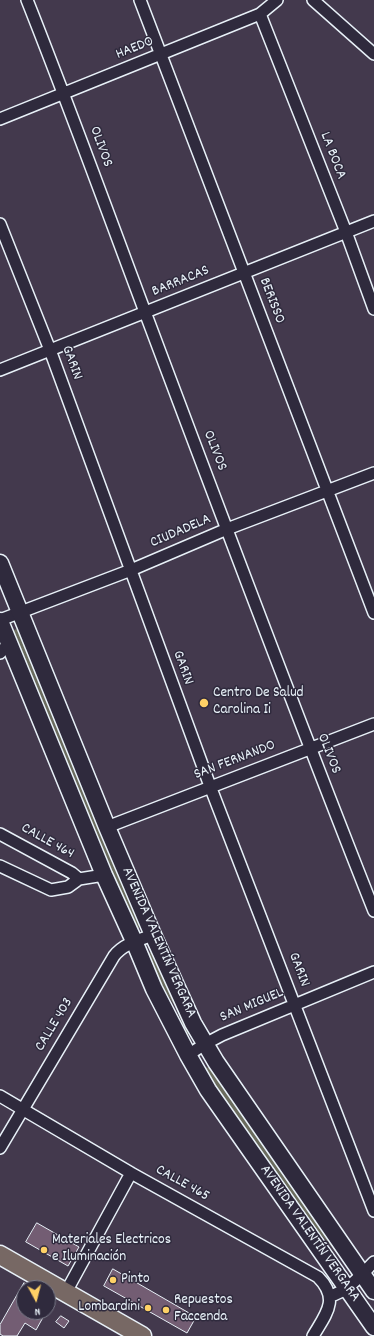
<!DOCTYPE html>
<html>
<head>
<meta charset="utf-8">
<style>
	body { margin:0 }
	#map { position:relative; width:374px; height:1336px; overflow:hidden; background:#43394d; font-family:Dekko,sans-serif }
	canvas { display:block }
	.north { position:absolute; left:16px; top:1280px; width:40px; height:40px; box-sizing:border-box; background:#2f2a3d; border:1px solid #797a88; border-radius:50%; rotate:173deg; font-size:11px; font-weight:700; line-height:16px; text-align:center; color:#e8f1f8 }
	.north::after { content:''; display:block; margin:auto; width:14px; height:18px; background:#ffd166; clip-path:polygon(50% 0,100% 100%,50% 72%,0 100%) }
</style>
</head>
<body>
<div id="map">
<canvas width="374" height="1336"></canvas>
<div class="north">N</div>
</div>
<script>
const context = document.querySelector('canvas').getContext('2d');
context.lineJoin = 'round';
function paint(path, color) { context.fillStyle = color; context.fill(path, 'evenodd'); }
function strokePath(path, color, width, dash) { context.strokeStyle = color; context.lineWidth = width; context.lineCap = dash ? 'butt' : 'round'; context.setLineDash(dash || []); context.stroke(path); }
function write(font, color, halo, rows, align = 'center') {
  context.font = font + ' Dekko,sans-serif'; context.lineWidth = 3; context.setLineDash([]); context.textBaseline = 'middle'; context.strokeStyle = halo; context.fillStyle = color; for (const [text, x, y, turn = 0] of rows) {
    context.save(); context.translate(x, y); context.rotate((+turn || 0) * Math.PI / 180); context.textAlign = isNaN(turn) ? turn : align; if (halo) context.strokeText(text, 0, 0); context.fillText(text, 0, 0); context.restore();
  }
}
const green = new Path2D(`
	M16 629 20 632 140 922 139 928 137 929 133 926 13 631Z
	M148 952 151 953 164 981 174 995 191 1033 190 1035 187 1034 175 1006 161 985Z
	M205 1067 209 1068 212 1071 306 1201 353 1272H351L327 1241 311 1225 204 1075V1069Z`);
const building = new Path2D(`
	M37 1223 79 1247 68 1266 26 1242Z
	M113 1269 196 1317 187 1333 104 1286Z
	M24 1283V1312H46L36 1330 25 1323 17 1336H3L0 1334V1325Z
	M61 1316 69 1321 64 1328 56 1322Z`);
const street = new Path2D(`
	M27 0C68 103 106 208 145 312 220 512 295 712 374 911
	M140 0 374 613
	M313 0 374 54
	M260 14 346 232 374 309
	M0 119 260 14 277 0
	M0 224 50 350 210 786 374 1211
	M0 370 374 221
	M0 620 131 570 227 529 374 473
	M0 653 9 643
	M107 827 374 724
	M0 834 72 873 79 879
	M0 866 51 890 68 887 79 879 104 875
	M188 1055 205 1044 222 1035 374 972
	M0 1096 131 1173 318 1277C340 1299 326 1314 313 1336
	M0 1148 114 956C123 944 139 940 153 935
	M66 1292 131 1173
	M330 1296C347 1292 362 1274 374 1262`);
const secondary = new Path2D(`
	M0 563 107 827 153 935 193 1023 216 1062 374 1291
	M0 621 104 875 134 941 154 989 188 1055 208 1090 374 1327`);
const primary = new Path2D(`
	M0 1255 142 1336`);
const markers = [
	[204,703,5,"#ffd166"],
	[44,1250,4,"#ffd166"],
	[113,1280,4,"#ffd166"],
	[148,1308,4,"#ffd166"],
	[166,1310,4,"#ffd166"]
];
const streetNames = [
	["HAEDO",135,49,-22],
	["OLIVOS",100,147,70],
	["LA BOCA",332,156,69],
	["BARRACAS",181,282,-22],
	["BERISSO",271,301,69],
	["GARIN",71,363,70],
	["OLIVOS",214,451,69],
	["CIUDADELA",181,532,-23],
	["GARIN",182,668,70],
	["OLIVOS",328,754,69],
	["SAN FERNANDO",235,761,-21],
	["CALLE 464",47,842,29],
	["AVENIDA VALENTÍN VERGARA",158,943,66],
	["GARIN",298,970,69],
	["SAN MIGUEL",252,1006,-23],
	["CALLE 403",55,1025,-59],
	["CALLE 465",182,1184,29],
	["AVENIDA VALENTÍN VERGARA",309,1234,55]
];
const poiNames = [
	["Centro De Salud",213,694],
	["Carolina Ii",213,711],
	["Materiales Electricos",52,1241],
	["e Iluminación",52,1258],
	["Pinto",121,1280],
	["Repuestos",174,1301],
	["Faccenda",174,1318],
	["Lombardini",140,1308,"right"]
];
paint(green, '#6a6b5d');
paint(building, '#735d73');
strokePath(building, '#e8f1f8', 1);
strokePath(street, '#e8f1f8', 14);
strokePath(secondary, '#e8f1f8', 19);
strokePath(primary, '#e8f1f8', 21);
strokePath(street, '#2f2a3d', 11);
strokePath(secondary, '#2f2a3d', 16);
strokePath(primary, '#776864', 18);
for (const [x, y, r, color] of markers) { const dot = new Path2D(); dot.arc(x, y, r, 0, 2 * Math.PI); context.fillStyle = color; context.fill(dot); strokePath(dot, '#2f2a3d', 1.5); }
write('15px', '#e8f1f8', '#2f2a3d', streetNames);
write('15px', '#e8f1f8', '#2f2a3d', poiNames, 'left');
</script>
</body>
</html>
